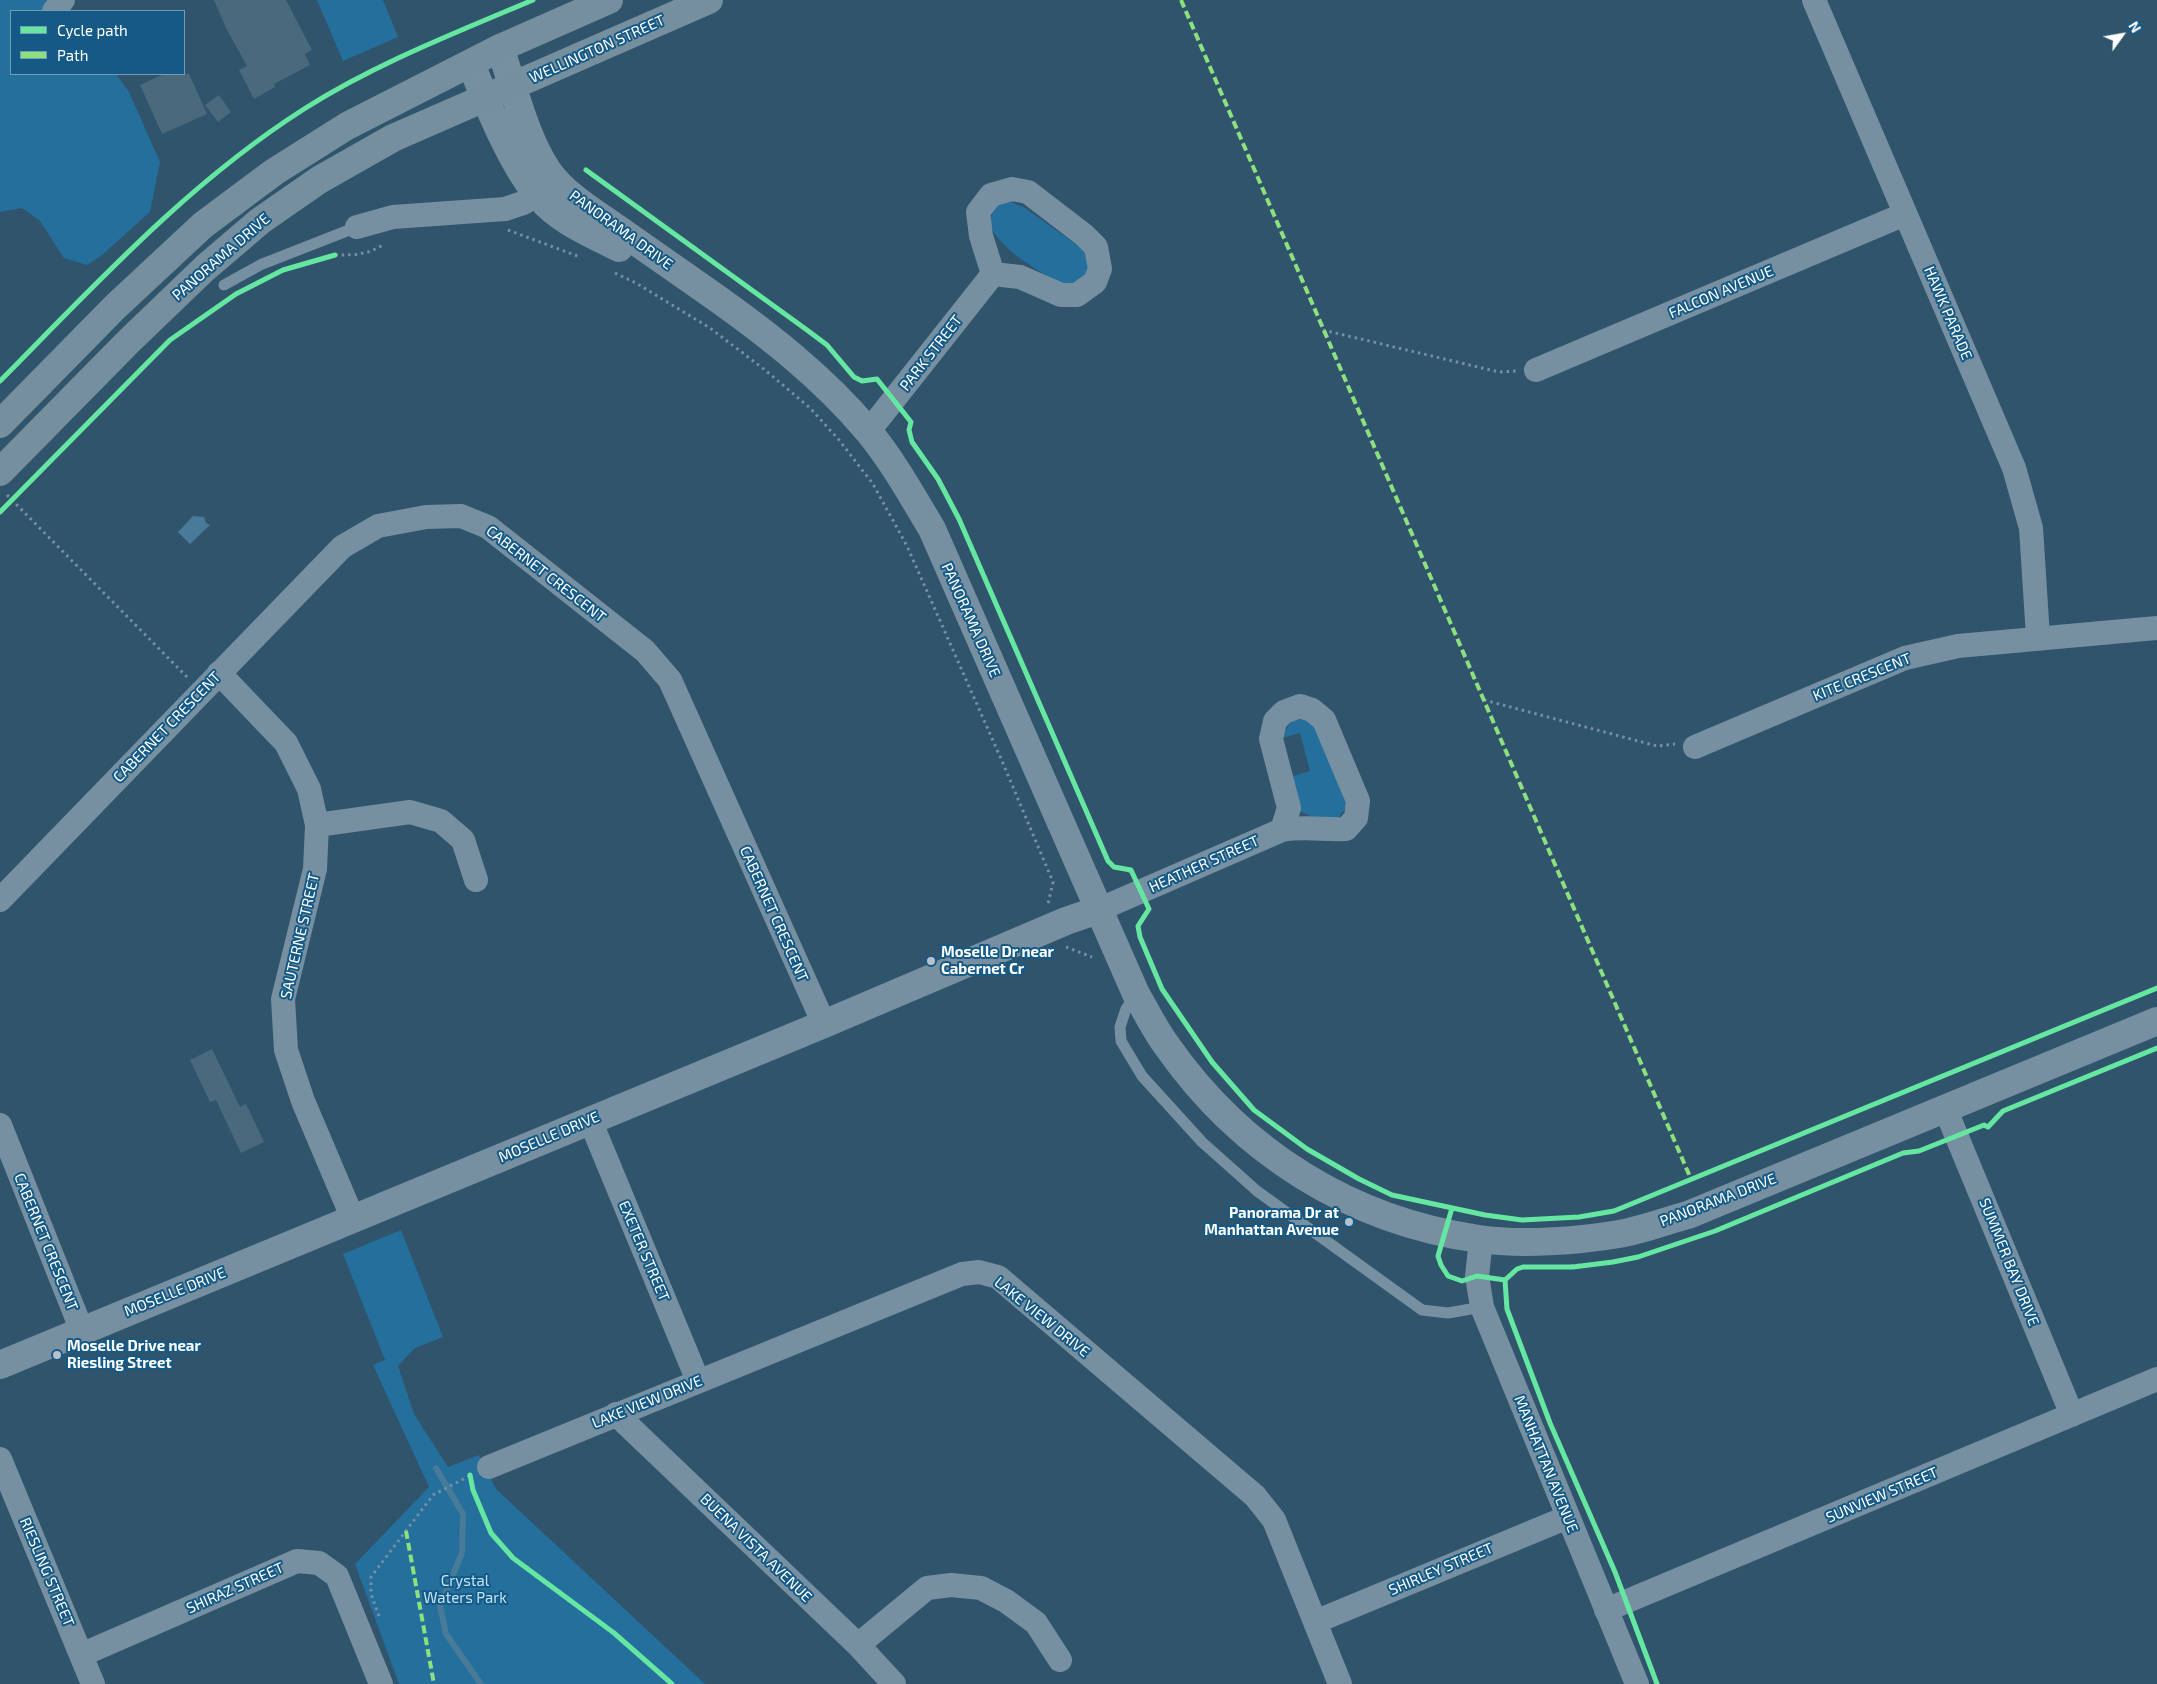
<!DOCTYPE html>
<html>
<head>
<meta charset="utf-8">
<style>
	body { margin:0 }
	#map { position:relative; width:2157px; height:1684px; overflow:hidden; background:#2f546c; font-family:"Exo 2",sans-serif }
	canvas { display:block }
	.legend { position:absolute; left:10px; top:10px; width:175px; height:65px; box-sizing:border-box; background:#155a86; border:1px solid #739cb6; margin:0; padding:6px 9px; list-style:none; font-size:15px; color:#fff }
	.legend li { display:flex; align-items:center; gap:10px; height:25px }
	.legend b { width:25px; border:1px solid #739cb6 }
	.north { position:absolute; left:2097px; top:10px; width:50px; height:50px; -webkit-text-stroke:4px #155a86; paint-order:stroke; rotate:58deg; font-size:14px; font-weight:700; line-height:20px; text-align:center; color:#fff }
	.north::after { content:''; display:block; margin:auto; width:18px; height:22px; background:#fff; clip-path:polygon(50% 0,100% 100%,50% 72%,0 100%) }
</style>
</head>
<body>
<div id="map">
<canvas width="2157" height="1684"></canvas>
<ul class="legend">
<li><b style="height:6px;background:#66e7a1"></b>Cycle path</li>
<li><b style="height:6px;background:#8de07e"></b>Path</li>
</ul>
<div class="north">N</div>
</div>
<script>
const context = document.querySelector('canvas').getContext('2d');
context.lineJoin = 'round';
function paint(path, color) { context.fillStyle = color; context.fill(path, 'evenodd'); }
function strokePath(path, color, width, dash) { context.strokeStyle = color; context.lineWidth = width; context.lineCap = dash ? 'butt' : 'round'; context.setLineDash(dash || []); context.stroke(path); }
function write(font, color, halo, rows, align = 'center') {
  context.font = font + ' "Exo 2",sans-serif'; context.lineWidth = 4; context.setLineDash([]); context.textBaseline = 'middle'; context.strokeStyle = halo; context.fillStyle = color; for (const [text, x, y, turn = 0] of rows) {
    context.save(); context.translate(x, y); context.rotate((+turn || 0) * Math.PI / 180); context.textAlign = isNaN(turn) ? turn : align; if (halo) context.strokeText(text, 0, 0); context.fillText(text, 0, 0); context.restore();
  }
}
const green = new Path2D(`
	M0 0H52V11H11V74H116L129 92 160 162 150 212 102 255 87 265 64 258 40 221 22 208 0 212Z
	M317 0H383L398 37 343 61Z
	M1009 201 1025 208 1088 253C1090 274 1086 279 1066 288 1038 269 1002 253 988 222L998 203Z
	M1306 718 1318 730 1347 807 1337 819 1315 818 1299 811 1290 777 1310 771 1300 733 1279 739 1292 721Z
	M401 1230 443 1337 415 1348 398 1366 414 1414 448 1467 479 1455 496 1489 705 1684H399L355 1564 429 1487 373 1365 385 1360 343 1254Z`);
const water = new Path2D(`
	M193 516 204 517 206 523 210 525 190 544 178 532Z`);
const stream = new Path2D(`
	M436 1468 463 1514 462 1553 440 1606 446 1634 481 1684`);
const building = new Path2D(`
	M214 0H286L312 50 305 54 310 65 274 84 275 87 254 99 239 70 247 66 226 28Z
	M164 74H189L207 114 162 134 140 85Z
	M219 95 231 112 218 122 205 105Z
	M212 1049 240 1107 246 1104 264 1142 241 1153 216 1100 210 1102 190 1060Z`);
const path = new Path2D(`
	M586 170 807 330 827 345 854 377 862 381 877 379 879 383
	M508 230 580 257
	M335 255C354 255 368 255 384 244
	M615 273 636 283 710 328 765 370 810 408 839 440 873 484 907 546 1002 761 1053 882 1048 904
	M1323 330 1499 372 1516 371
	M907 417 911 422 909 430 912 442 938 479 959 519 1108 861 1114 867 1132 872
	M7 495 187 677
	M1484 700 1657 746 1675 744
	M1144 915 1138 926 1140 937 1158 978
	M1066 947 1092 957
	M1170 1002 1212 1062 1224 1075
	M1975 1128 1984 1125 1988 1127 2002 1113
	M1907 1152 1919 1151 1937 1143
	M1626 1206 2157 988
	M1439 1254C1438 1266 1446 1275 1456 1280
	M1558 1267 1613 1262 1643 1255
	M1506 1305 1505 1280 1517 1269 1524 1267
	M379 1616 371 1594V1577L433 1495 469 1476`);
const service = new Path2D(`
	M224 285 262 264 357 227
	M1136 995 1126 1009 1120 1027 1121 1041 1142 1076 1202 1142 1257 1191 1422 1310 1448 1313 1482 1307`);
const minor = new Path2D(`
	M1814 0 2014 468 2031 528 2038 637
	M54 11 63 0
	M1012 189 1028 192 1084 235 1096 247 1100 269 1095 282 1077 295H1061L1020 277 993 274 981 236 978 212 991 195Z
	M357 227 393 217 505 209 523 203 537 195
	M1536 370 1905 214
	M868 432 993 274
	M219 673 286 743 309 789 317 825 315 869 283 999 286 1050 303 1101 353 1219
	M1695 747 1905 658 1958 646 2157 628
	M317 825 410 812 441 821 463 840 476 880
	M0 900 342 547 378 526 426 517 461 516 488 527 645 651 670 680 824 1024
	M1098 910 1282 830C1303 826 1324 830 1346 829L1356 818 1358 801 1324 720 1312 710 1300 706 1284 712 1275 721 1271 739 1289 808 1282 830
	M1945 1108 2072 1415
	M590 1120 698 1381
	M0 1125 82 1331
	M1481 1240 1477 1276 1482 1307 1637 1684
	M616 1414 858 1645 894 1684
	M0 1459 93 1684
	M489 1467 962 1274 979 1272 998 1277 1255 1496 1274 1520 1340 1684
	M1606 1610 2157 1379
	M1315 1622 1568 1517
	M858 1645 927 1588 951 1585 981 1588 1006 1601 1036 1623 1060 1660
	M81 1655 297 1561 319 1563 337 1576 381 1684`);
const tertiary = new Path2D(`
	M500 48C514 87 525 137 548 171 565 195 594 212 618 229 648 250 678 271 708 292 765 332 823 377 868 431 893 461 912 496 932 529L1136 994C1146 1011 1155 1030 1167 1046 1241 1152 1351 1221 1479 1239 1520 1245 1578 1241 1619 1234 1642 1230 1665 1221 1688 1215L2157 1021
	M471 64C487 103 516 177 547 205 567 224 595 236 619 248
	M0 1365 824 1024 1066 921 1098 910`);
const primary = new Path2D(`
	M0 424 115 307 203 225 274 172 347 126 500 48 609 0
	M0 472 129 341 205 268 260 221 319 180 393 138 709 0`);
const quiet = new Path2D(`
	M1181 0 1691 1179
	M406 1531 434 1684`);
const cycleway = new Path2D(`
	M586 170 807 330 827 345 854 377 862 381 877 379 911 422 909 430 912 442 938 479 959 519 1108 861 1114 867 1131 870 1149 909 1138 926 1140 937 1162 989 1212 1062 1254 1110 1307 1149 1359 1179 1392 1195 1485 1215 1522 1220 1579 1217 1614 1211 2157 988
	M0 381C96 284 188 183 304 109 375 64 455 33 533 0
	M0 512 170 340 236 294 283 270 335 255
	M1452 1208 1438 1256 1441 1265 1448 1276 1462 1281 1477 1276 1505 1280
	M470 1475 473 1490 491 1533 513 1558 614 1633 672 1684
	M1657 1684 1615 1572 1550 1423 1507 1309 1505 1280 1517 1269 1523 1267H1573L1613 1262 1638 1257 1715 1231 1903 1153 1919 1151 1984 1125 1988 1127 2003 1111 2157 1048`);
const markers = [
	[931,961,5,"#b6c3cc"],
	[1349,1222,5,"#b6c3cc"],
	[57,1355,5,"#b6c3cc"]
];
const streetNames = [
	["WELLINGTON STREET",597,49,-24],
	["PANORAMA DRIVE",621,230,36],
	["PANORAMA DRIVE",221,257,-41],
	["FALCON AVENUE",1721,292,-23],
	["HAWK PARADE",1948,313,67],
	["PARK STREET",931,353,-52],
	["CABERNET CRESCENT",546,574,38],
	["PANORAMA DRIVE",971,620,66],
	["KITE CRESCENT",1862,677,-22],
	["CABERNET CRESCENT",167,727,-46],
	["HEATHER STREET",1204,864,-24],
	["CABERNET CRESCENT",774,914,66],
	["SAUTERNE STREET",300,936,-77],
	["MOSELLE DRIVE",549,1137,-23],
	["PANORAMA DRIVE",1718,1200,-21],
	["CABERNET CRESCENT",46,1242,68],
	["EXETER STREET",644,1251,67],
	["SUMMER BAY DRIVE",2009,1262,68],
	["MOSELLE DRIVE",175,1292,-22],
	["LAKE VIEW DRIVE",1042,1317,39],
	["LAKE VIEW DRIVE",647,1402,-22],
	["MANHATTAN AVENUE",1546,1464,68],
	["SUNVIEW STREET",1882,1495,-23],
	["BUENA VISTA AVENUE",756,1548,44],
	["SHIRLEY STREET",1441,1569,-23],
	["RIESLING STREET",47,1572,67],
	["SHIRAZ STREET",235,1588,-24]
];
const poiNames = [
	["Moselle Dr near",941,952],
	["Cabernet Cr",941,969],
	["Panorama Dr at",1339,1213,"right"],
	["Manhattan Avenue",1339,1230,"right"],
	["Moselle Drive near",67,1346],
	["Riesling Street",67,1363]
];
const parkNames = [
	["Crystal",465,1581],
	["Waters Park",465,1598]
];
paint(green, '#256f9c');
paint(water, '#487a9a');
strokePath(stream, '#487a9a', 6);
paint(building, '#4b697d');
strokePath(path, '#7690a2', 3, [2.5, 4]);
strokePath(service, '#7690a2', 11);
strokePath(minor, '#7690a2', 24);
strokePath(tertiary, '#7690a2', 28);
strokePath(primary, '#758f9f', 28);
strokePath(quiet, '#8de07e', 4, [8, 4]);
strokePath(cycleway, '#66e7a1', 5);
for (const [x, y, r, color] of markers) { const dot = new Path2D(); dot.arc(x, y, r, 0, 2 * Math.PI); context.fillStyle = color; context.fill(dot); strokePath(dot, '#155a86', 2); }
write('15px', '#fff', '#155a86', streetNames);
write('bold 15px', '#fff', '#155a86', poiNames, 'left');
write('15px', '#c0e4fa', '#155a86', parkNames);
</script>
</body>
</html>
